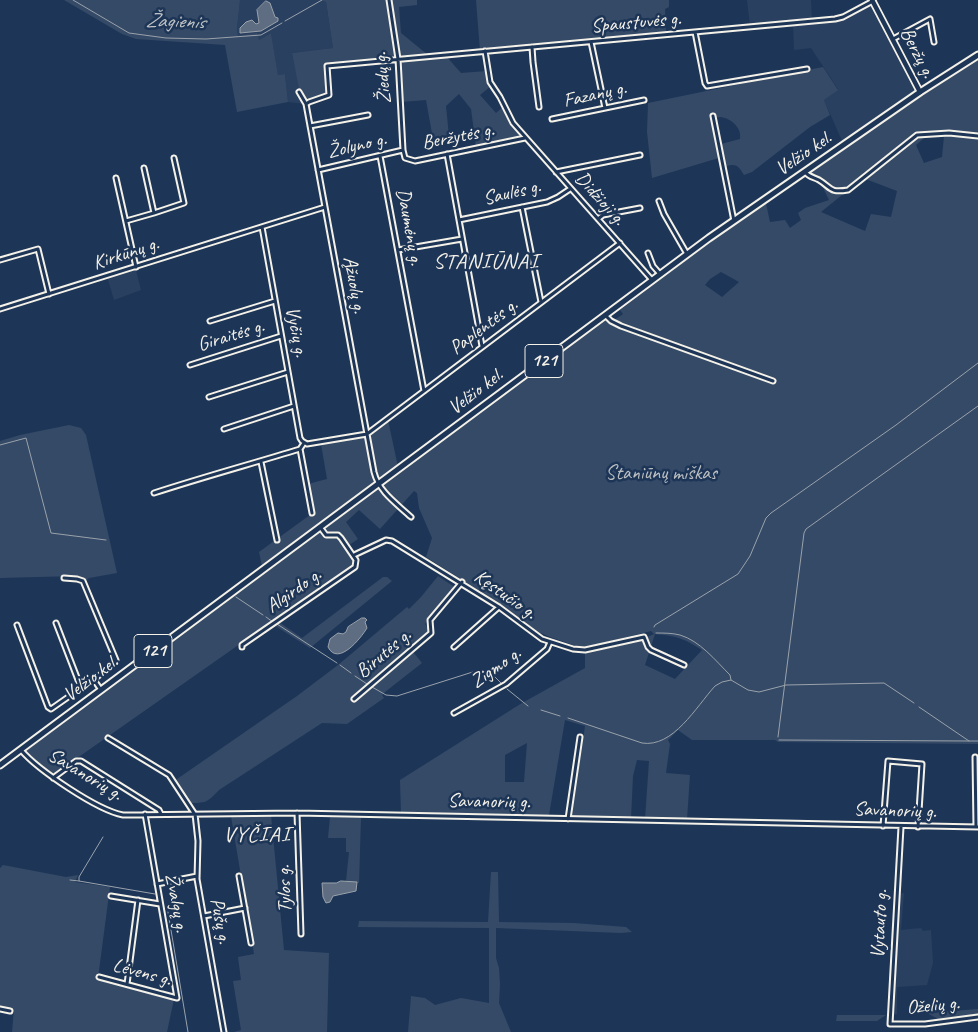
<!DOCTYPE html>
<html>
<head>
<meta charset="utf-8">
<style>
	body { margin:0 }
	canvas { display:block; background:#1d3557 }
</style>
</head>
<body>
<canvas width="978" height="1032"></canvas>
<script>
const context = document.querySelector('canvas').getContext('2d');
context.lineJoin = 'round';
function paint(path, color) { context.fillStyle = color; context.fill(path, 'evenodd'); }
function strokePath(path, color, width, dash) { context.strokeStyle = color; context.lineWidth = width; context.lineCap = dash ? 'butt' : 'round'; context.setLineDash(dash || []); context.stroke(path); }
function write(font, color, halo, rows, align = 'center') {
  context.font = font + ' Caveat,sans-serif'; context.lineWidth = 5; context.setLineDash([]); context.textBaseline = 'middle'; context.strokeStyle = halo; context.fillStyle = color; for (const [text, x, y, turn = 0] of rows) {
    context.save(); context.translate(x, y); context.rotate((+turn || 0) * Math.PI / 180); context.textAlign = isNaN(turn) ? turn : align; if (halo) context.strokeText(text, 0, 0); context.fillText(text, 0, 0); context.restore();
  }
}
const built = new Path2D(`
	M240 0H320L326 2 333 48 292 53 301 92 306 104 288 102 285 74 278 75 271 33 259 40 238 36 237 29ZM257 13 274 15 279 20 261 31 241 33 239 29 244 23 254 21 256 24 259 23 260 20Z
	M747 0H811L812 22 835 20 871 3 890 34 920 92 843 143 824 100 838 89 811 48 794 50 793 22 750 26Z
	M135 267 141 290 114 300 107 276Z
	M904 893 901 930 921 928 923 931 931 930 933 963 927 985 897 987V1014L892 1015 898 894Z`);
const green = new Path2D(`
	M64 0H240L237 29 238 36 257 33 259 40 271 33 278 75 285 74 288 102 237 112 225 45 136 39 122 34Z
	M320 0H417V5L399 7 401 33 428 55 446 56 461 73 487 71 491 86 480 95 496 113 504 106 522 137 476 147 471 109 459 94 446 106 449 137 433 139 426 100 401 102 398 59 325 64 327 94 324 97 305 101 299 88 292 53 333 48 326 2Z
	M476 0H669V7L665 9 666 33 480 51Z
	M978 55V744L778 742 775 740H692L678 730 668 740 670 744 666 773 690 775 687 819H645L649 761 637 760 633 776 631 818 572 816 585 726 565 720 549 815 401 812 400 780 522 703 585 668V653L637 642 654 634 651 631 587 647H579L550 637 534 630 505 607 426 557 432 538 419 508 417 493 414 491 380 529 359 510 346 522 358 539 345 548 352 558 354 564 53 775 27 754V750L451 433 605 320 610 323 623 314 620 310 680 265 684 256 765 199 770 222 785 220 790 228 801 220 798 213 805 208 829 200 819 179 810 176 808 172ZM944 136 942 157 924 163 916 145 925 137ZM863 178 897 191 891 217 871 214 865 231 821 212ZM721 272 739 282 722 297 705 285 710 279ZM655 634C677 636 683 638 702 650L675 679 645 665ZM527 743 524 782H505V755Z
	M823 67 838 90 824 100 830 115 810 127 752 172 744 175C739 167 737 163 727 166L724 164 722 157 652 178 647 132 648 103ZM721 117C732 119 742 128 740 139L717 145 712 118Z
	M388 420 398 467 262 566 259 552 314 512 308 484 327 479 321 444 368 435Z
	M69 425 81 428 86 435 117 573 89 578 85 581 76 576 0 578V441L20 435Z
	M438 576 456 588 425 624 430 631 410 648 422 663 385 692 382 695 384 698 347 724 322 723 219 790C207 803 205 803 189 803L175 782 177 779 297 696 338 665 407 607 409 609 421 597Z
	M383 577H387L392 581 310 648 274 625 279 622 302 638Z
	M271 815 284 950 329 953 327 1032H234L241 1030 233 981 241 980 238 957 254 954 231 816Z
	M330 817 361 818 359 883 346 881 349 852H346V838H328Z
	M3 865 66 877 78 875 75 882 110 887 98 978 174 999 167 1032H12L14 1009 0 1006V868Z
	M491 872H498L499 922 574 923 626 927 632 932 621 933 496 928V958L499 968 500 985 499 1003 511 1032H408L411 996 425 998 435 1005 461 998 489 1003V928L358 927 359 921 488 922Z
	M978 1009V1015L938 1019 927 1013Z
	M837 1015H886L877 1021H836Z`);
const water = new Path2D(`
	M266 1 270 3 275 17 278 18V21L261 31 240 33V28L246 22 252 20 256 24 259 23 257 10Z
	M362 618H365L367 620 365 622 367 628C361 638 338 667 328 647L330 639 338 633 343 634 346 632 348 627Z
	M341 881 357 882 356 891 333 896 330 902 326 903 323 897 322 883H336Z`);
const stream = new Path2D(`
	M73 0 129 33 166 38 206 39 261 35 282 23
	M285 21 322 0
	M0 445 26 438 51 533 106 540
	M236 597 263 615
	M266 617 273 622
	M277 624 337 663
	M654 627 655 625 738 574 750 556 766 518 771 513 896 425 978 363
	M656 633C664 633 672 633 680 635 700 641 715 660 730 675L731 680
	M340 665 351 673
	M355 676 367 684
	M372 687 386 695 397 696 479 670 492 674 502 684
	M507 689 528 706
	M919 707 969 741H978
	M541 710 560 716
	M568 718 642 743C673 748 696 707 715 686L722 682 731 680 748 690 759 692 786 685 884 683 914 703
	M778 737 804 533 806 529 978 406
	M779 740 969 741
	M103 837 79 877V881L155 894
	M70 880 79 881
	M168 912 188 1032`);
const minor = new Path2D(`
	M389 0 398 59 403 150 405 158 415 161 525 138
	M695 32 705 83 707 86 807 69
	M893 39 930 19 934 42
	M591 42 605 108
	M532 47 533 62 539 107
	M485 51 490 82 500 97 513 123 652 280
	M299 92 306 104 374 472C379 492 396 503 411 517
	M306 104 309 102 329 95 327 66 835 19 843 17 873 1
	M713 116 734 221
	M552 119 644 100
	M310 126 368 115
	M447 154 482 346
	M380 156 424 391
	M318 170 403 150
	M556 172 640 155
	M805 172C809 177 813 177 819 180 832 188 829 193 848 190L917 135 949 133 978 136
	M116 178 136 267
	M659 201 664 214 687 254
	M522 207 541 302
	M154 213 184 203 174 158
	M598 219 603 215 640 208
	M459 220 547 202 558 197 570 189
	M126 221 154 213 144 168
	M262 227 300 438 302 441 307 444 367 434 620 243
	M398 250 462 239
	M648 253 653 266 660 274
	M0 260 38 249 49 294
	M0 309 325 207
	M605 315 611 321 621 326 773 381
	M210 321 275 301
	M190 365 281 336
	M209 397 288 372
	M224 429 294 406
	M304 443 300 449 312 513
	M261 462 277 540
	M154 493C203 477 251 464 300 449
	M354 555 386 540 392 541 499 607 542 639 573 649 585 650 644 637 648 647 651 650 684 665
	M56 623 78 680 83 687
	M17 625 48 707 51 709 114 665 116 660 83 581 77 579 64 578
	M242 647V645L355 567 356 560 341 538 338 535H326L320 527
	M454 647 499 607
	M94 680 101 690
	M354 699 431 633 430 620 462 582
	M454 713 506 684 547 649 550 642
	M108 738 169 775 194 813
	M21 750C38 770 97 810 123 815L297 813 978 827
	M975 757 976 827
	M53 778 76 761H81L159 810 161 814
	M297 813 301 934
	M195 814 198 841 197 879 224 1032
	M568 819 580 737
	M883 826 888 761 922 764 918 827
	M901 827 890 1024H925L978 1017
	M239 876 251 943
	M157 884 197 876
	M111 896 160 904
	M204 916 245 908
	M99 977 177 998 145 814
	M127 984 138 900
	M0 1009 10 1011`);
const secondary = new Path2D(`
	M872 0 920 92`);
const primary = new Path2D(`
	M0 765 709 238 920 92 978 55`);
const shields = [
	[544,361,38],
	[153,651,38]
];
const shieldNames = [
	["121",544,361],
	["121",153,651]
];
const streetNames = [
	["Spaustuvės g.",636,23,-5],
	["Beržų g.",917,53,63],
	["Žiedų g.",383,78,-95],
	["Fazanų g.",595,95,-12],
	["Beržytės g.",458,137,-11],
	["Žolyno g.",357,146,-13],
	["Velžio kel.",804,154,-34],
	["Saulės g.",512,193,-13],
	["Didžioji g.",600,199,48],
	["Daumėnų g.",409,227,80],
	["Kirkūnų g.",126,254,-18],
	["Ąžuolų g.",354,285,80],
	["Paplentės g.",484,327,-37],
	["Vyčių g.",296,332,79],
	["Giraitės g.",231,336,-17],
	["Velžio kel.",476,392,-37],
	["Algirdo g.",294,591,-35],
	["Kęstučio g.",505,595,35],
	["Birutės g.",384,654,-40],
	["Zigmo g.",496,668,-35],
	["Velžio kel.",91,679,-37],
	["Savanorių g.",85,775,31],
	["Savanorių g.",489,802,1],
	["Savanorių g.",895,811,2],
	["Tylos g.",285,889,-92],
	["Žvalgų g.",176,903,80],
	["Pušų g.",220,921,80],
	["Vytauto g.",880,924,-87],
	["Lėvens g.",142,973,15],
	["Oželių g.",933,1006,-5]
];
const parkNames = [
	["Staniūnų miškas",661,474]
];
const waterNames = [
	["Žagienis",175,22,2]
];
const quarterNames = [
	["STANIŪNAI",486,262],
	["VYČIAI",257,835]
];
paint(built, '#2a4060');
paint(green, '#354a67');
paint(water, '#5e6d82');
strokePath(water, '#9aa2ab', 1);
strokePath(stream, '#9aa2ab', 1);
strokePath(minor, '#f4f1e8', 7);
strokePath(secondary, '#f4f1e8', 8);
strokePath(primary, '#f4f1e8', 9);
strokePath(minor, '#1d3557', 3);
strokePath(secondary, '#1d3557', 4.5);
strokePath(primary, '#1d3557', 5);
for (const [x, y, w] of shields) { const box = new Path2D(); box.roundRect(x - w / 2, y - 16.5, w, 33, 4); context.fillStyle = '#1d3557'; context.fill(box); strokePath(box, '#f4f1e8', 1); }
write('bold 19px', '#f4f1e8', null, shieldNames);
write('20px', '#f4f1e8', '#1d3557', streetNames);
write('20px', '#bbbfc1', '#1d3557', parkNames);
write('italic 21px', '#c0c3c4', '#1d3557', waterNames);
context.letterSpacing = '1px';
write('22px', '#f4f1e8', '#1d3557', quarterNames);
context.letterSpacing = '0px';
</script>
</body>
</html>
